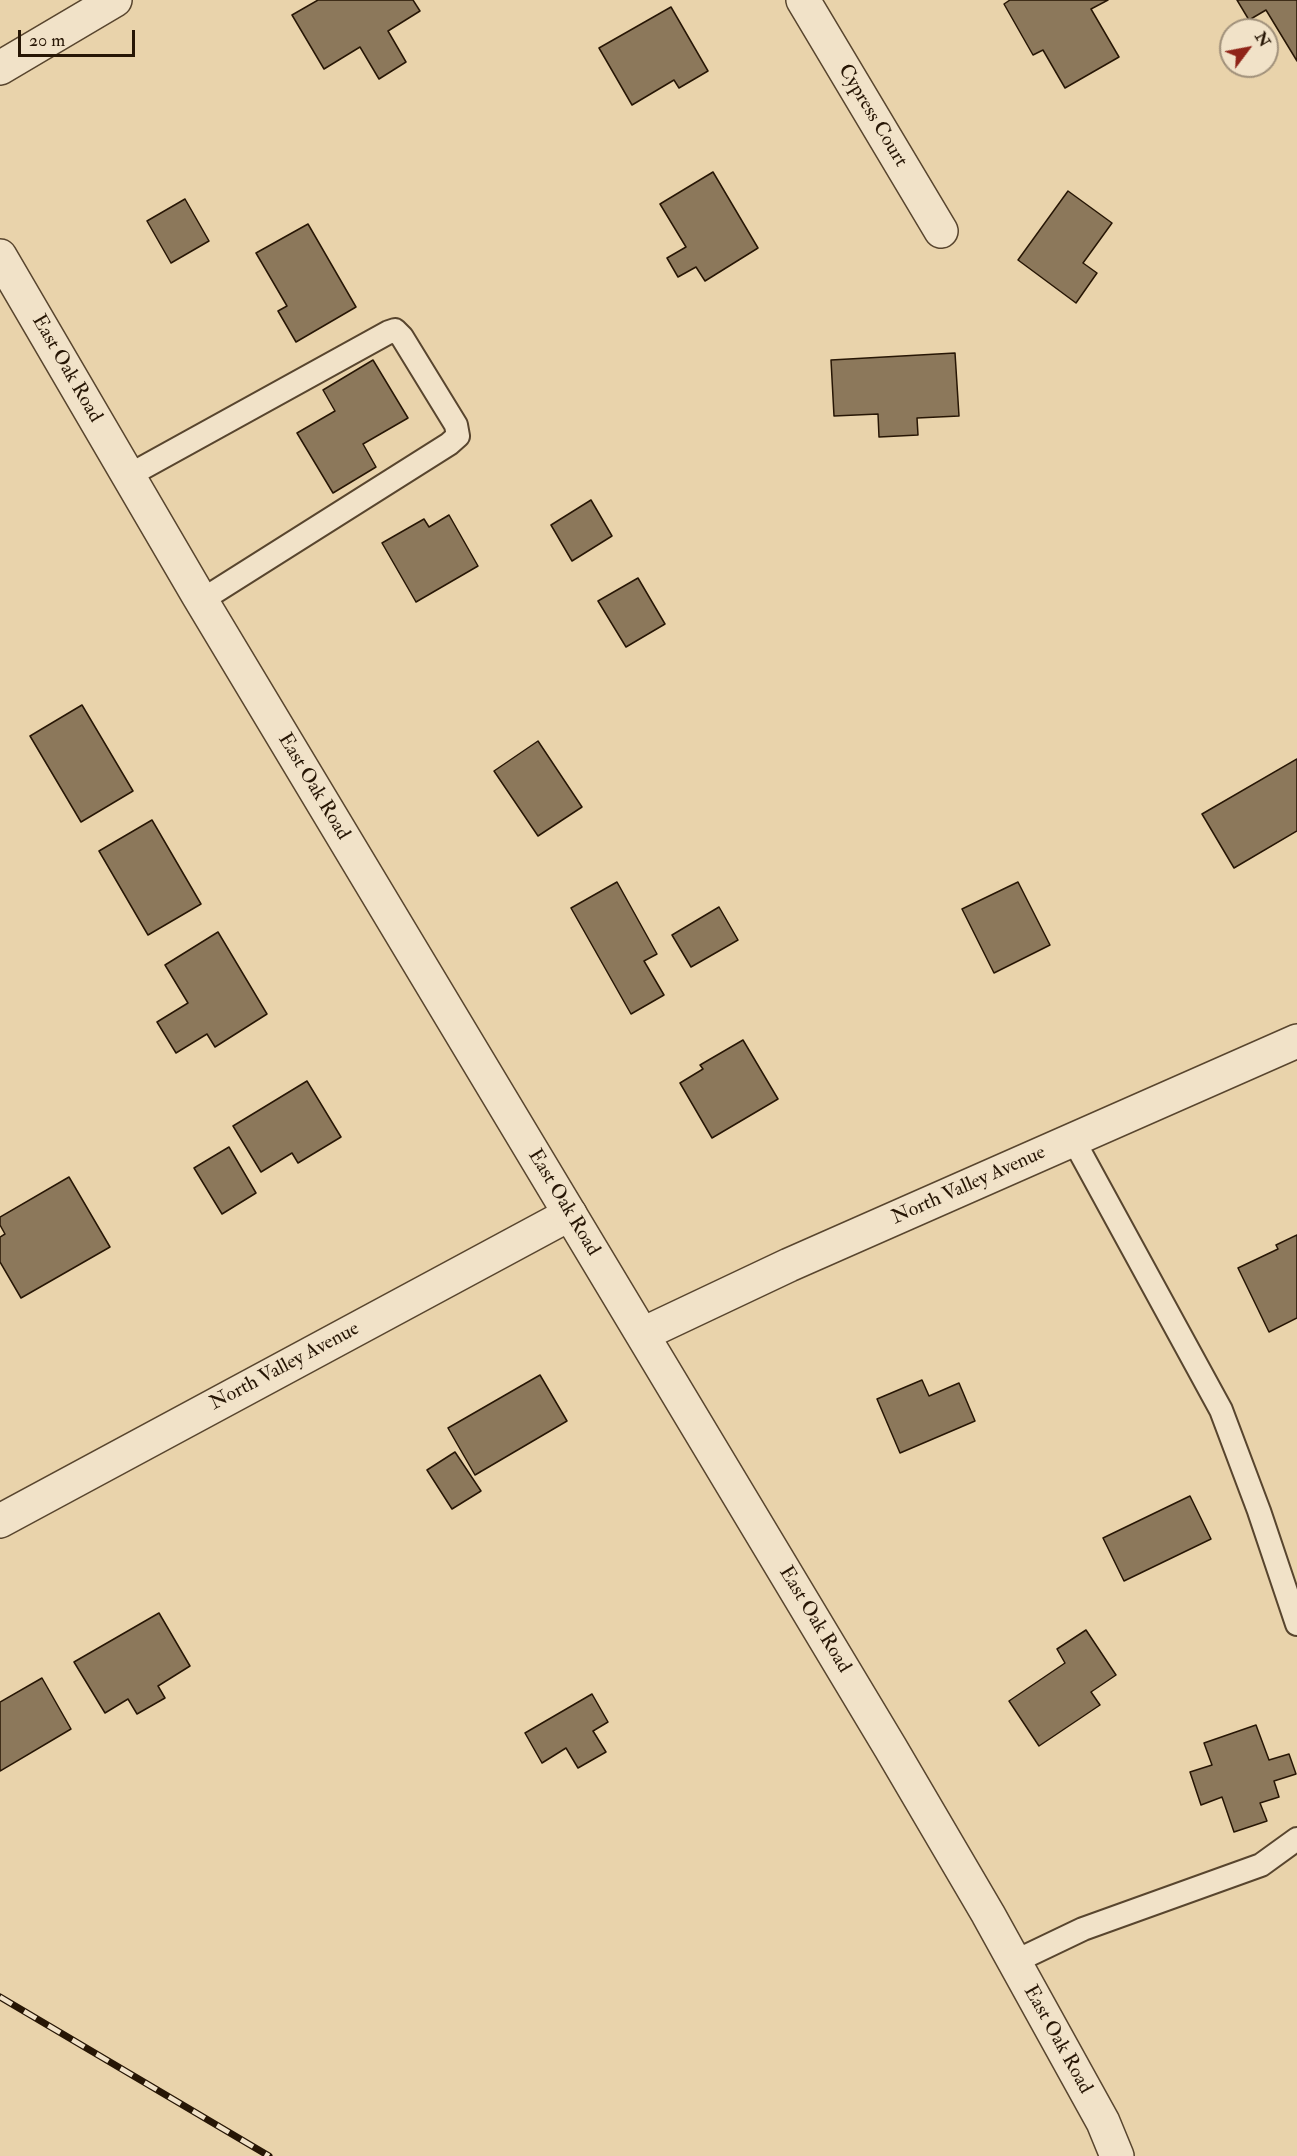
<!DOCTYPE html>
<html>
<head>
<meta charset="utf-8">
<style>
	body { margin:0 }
	#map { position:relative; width:1297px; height:2156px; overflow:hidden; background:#e9d3ab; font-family:"IM FELL Double Pica",serif }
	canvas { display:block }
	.north { position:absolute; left:1219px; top:18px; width:60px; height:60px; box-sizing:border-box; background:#f1e2c8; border:2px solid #a0907a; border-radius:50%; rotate:58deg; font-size:16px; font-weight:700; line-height:24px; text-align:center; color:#271605 }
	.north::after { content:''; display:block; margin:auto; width:21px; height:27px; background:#8f2418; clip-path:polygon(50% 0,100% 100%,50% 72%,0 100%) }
	.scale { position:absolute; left:18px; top:30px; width:117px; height:27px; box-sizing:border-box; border:3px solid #271605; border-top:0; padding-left:8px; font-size:18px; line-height:21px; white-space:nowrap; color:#271605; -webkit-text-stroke:4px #f1e2c8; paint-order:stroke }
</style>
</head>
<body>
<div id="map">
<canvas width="1297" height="2156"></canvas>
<div class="north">N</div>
<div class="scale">20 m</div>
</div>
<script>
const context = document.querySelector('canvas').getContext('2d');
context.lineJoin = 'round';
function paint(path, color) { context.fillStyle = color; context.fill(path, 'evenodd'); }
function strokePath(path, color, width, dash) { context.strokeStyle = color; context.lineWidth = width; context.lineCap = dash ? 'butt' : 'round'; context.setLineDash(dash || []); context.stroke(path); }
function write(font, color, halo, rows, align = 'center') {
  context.font = font + ' "IM FELL Double Pica",serif'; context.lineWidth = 6; context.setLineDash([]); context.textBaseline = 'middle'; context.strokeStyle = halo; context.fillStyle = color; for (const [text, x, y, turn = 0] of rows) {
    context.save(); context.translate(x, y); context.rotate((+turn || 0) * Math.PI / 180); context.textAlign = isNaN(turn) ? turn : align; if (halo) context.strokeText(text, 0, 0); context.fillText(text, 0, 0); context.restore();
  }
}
const building = new Path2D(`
	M318 0H413L420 11 388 31 406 62 379 79 360 47 324 69 292 15Z
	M1010 0H1108L1091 9 1119 57 1065 88 1043 50 1033 55 1004 4Z
	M1237 0H1297V61L1266 10 1249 20Z
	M671 7 708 71 679 88 674 80 632 105 599 48Z
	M713 172 758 248 705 281 696 267 678 277 667 258 686 247 660 204Z
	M1068 191 1112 223 1083 263 1097 273 1076 303 1018 260Z
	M185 199 209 241 171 263 147 221Z
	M308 224 356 307 296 342 278 311 287 306 256 253Z
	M955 353 959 416 917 418 918 435 879 437 878 414 834 416 831 360Z
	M373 360 408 418 363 444 376 467 333 493 297 433 335 411 323 390Z
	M591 500 612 536 572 561 551 525Z
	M449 515 478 566 416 602 382 543 424 519 429 527Z
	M638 578 665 624 626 647 598 601Z
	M82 705 133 791 81 822 30 736Z
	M538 741 582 807 538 836 494 771Z
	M1297 759V831L1234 868 1202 814Z
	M152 820 201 904 148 935 99 851Z
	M617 882 657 954 644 961 664 995 631 1014 571 908Z
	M1018 882 1050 945 994 973 962 909Z
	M719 907 738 940 691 967 672 935Z
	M218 932 267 1014 215 1047 207 1034 176 1053 157 1022 188 1003 165 965Z
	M743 1040 778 1099 712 1138 680 1083 703 1069 700 1065Z
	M307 1081 341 1137 298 1163 292 1153 261 1172 233 1126Z
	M229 1147 256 1193 222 1214 194 1168Z
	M69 1177 110 1247 21 1298 0 1262V1237L5 1234 0 1225V1217Z
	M1297 1235V1318L1269 1332 1238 1268 1278 1249 1276 1245Z
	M540 1375 567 1421 475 1475 448 1428Z
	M922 1380 929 1396 959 1383 975 1421 900 1453 877 1399Z
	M455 1452 481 1491 452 1509 427 1470Z
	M1190 1496 1211 1539 1124 1581 1103 1538Z
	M159 1613 190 1666 158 1686 165 1698 137 1714 128 1699 105 1713 74 1662Z
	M1086 1630 1116 1675 1091 1692 1100 1705 1039 1746 1009 1701 1065 1663 1057 1649Z
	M42 1678 71 1729 0 1771V1702Z
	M592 1694 608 1722 593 1731 606 1752 578 1768 566 1748 542 1763 525 1733Z
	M1256 1725 1269 1760 1289 1754 1296 1774 1274 1781 1279 1797 1260 1803 1267 1821 1234 1832 1222 1797 1201 1805 1190 1772 1212 1765 1204 1743Z`);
const service = new Path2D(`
	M128 476 389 332 395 330 402 337 456 425 458 436 449 444 202 600
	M1074 1141 1221 1410 1259 1511 1297 1624
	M1014 1962 1083 1929 1261 1865 1297 1839`);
const minor = new Path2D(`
	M803 0 941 231
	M0 68 115 0
	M643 1334 789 1265 1297 1041
	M0 1521 570 1214`);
const tertiary = new Path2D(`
	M0 256 198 595 890 1747 988 1914 1103 2122 1117 2156`);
const rail = new Path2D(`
	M0 1997 269 2156`);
const streetNames = [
	["Cypress Court",872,116,59],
	["East Oak Road",66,369,60],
	["East Oak Road",313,787,59],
	["North Valley Avenue",969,1186,-24],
	["East Oak Road",563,1203,59],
	["North Valley Avenue",285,1367,-28],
	["East Oak Road",814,1620,59],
	["East Oak Road",1057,2040,61]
];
paint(building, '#8c785b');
strokePath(building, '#271605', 1.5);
strokePath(service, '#58452e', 26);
strokePath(minor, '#58452e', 36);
strokePath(tertiary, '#58452e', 36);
strokePath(service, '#f1e2c8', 22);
strokePath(minor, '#f1e2c8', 33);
strokePath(tertiary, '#f1e2c8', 33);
strokePath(rail, '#271605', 7);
strokePath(rail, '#f1e2c8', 4.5, [14]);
write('20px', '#271605', '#f1e2c8', streetNames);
</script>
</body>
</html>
